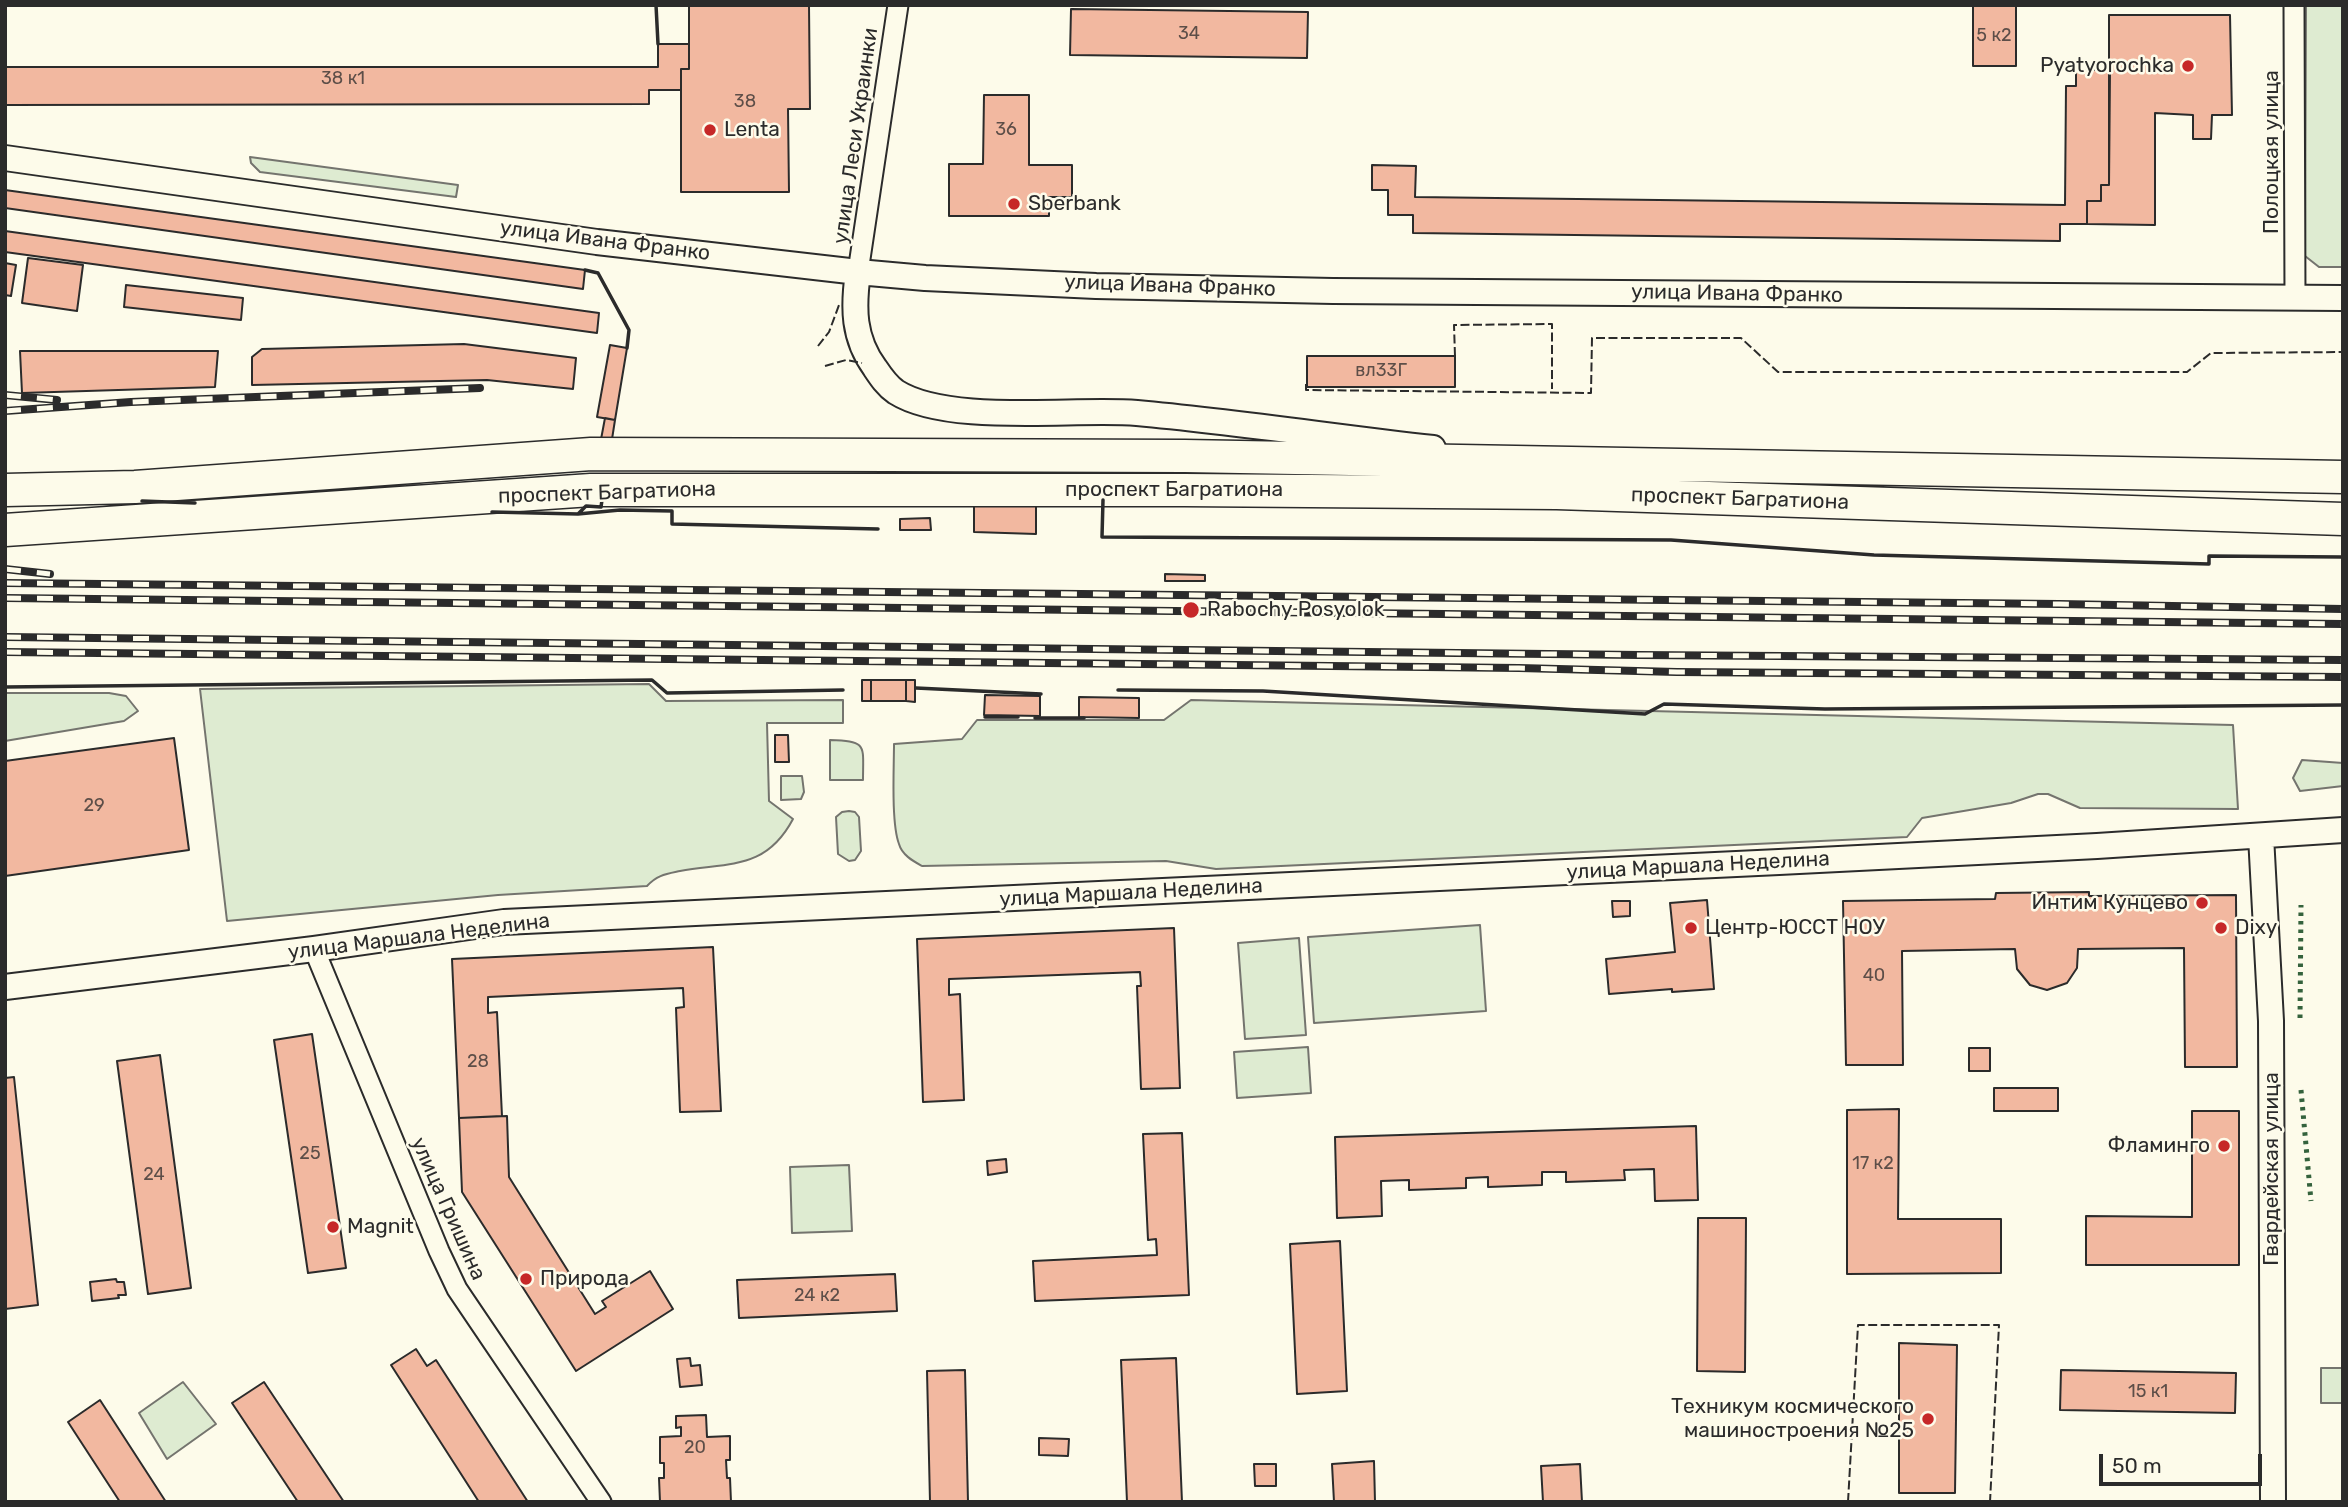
<!DOCTYPE html>
<html>
<head>
<meta charset="utf-8">
<style>
	body { margin:0 }
	#map { position:relative; width:2348px; height:1507px; overflow:hidden; background:#fdfbea; font-family:Rubik,sans-serif }
	canvas { display:block }
	.frame { position:absolute; inset:0; border:7px solid #2b2b2b; pointer-events:none }
	.scale { position:absolute; left:2099px; top:1454px; width:163px; height:32px; box-sizing:border-box; border:4px solid #2b2b2b; border-top:0; padding-left:9px; font-size:21px; line-height:24px; white-space:nowrap; color:#2b2b2b; -webkit-text-stroke:5px #fdfbea; paint-order:stroke }
</style>
</head>
<body>
<div id="map">
<canvas width="2348" height="1507"></canvas>
<div class="frame"></div>
<div class="scale">50 m</div>
</div>
<script>
const context = document.querySelector('canvas').getContext('2d');
context.lineJoin = 'round';
function paint(path, color) { context.fillStyle = color; context.fill(path, 'evenodd'); }
function strokePath(path, color, width, dash) { context.strokeStyle = color; context.lineWidth = width; context.lineCap = dash ? 'butt' : 'round'; context.setLineDash(dash || []); context.stroke(path); }
function write(font, color, halo, rows, align = 'center') {
  context.font = font + ' Rubik,sans-serif'; context.lineWidth = 5; context.setLineDash([]); context.textBaseline = 'middle'; context.strokeStyle = halo; context.fillStyle = color; for (const [text, x, y, turn = 0] of rows) {
    context.save(); context.translate(x, y); context.rotate((+turn || 0) * Math.PI / 180); context.textAlign = isNaN(turn) ? turn : align; if (halo) context.strokeText(text, 0, 0); context.fillText(text, 0, 0); context.restore();
  }
}
const green = new Path2D(`
	M2306 5H2343V267H2319L2305 256Z
	M250 157 458 185 456 197 260 172 251 163Z
	M649 684 666 701 843 700V723H767L769 801 793 819C766 870 730 862 680 871 666 874 657 875 647 886L498 895 227 921 200 689Z
	M5 693H109L126 696 138 711 124 721 5 741Z
	M1191 700 2233 725 2238 809 2080 808 2048 794H2038L2011 803 1922 818 1907 837 1216 869 1166 861 922 866C913 861 902 855 899 844 891 823 894 768 894 744L962 739 977 720H1164Z
	M830 740C868 741 863 745 863 780H830Z
	M2302 760 2343 763V786L2300 791 2293 778Z
	M781 776H802L804 792 801 799 781 800Z
	M849 811 855 812 859 817 861 851 855 860 849 861 838 854 836 817 842 812Z
	M1480 925 1486 1011 1314 1023 1308 937Z
	M1299 938 1306 1035 1245 1039 1238 943Z
	M1308 1047 1311 1093 1237 1098 1234 1052Z
	M849 1165 852 1231 792 1233 790 1167Z
	M2321 1368H2343V1403H2321Z
	M183 1382 216 1424 167 1459 139 1413Z`);
const building = new Path2D(`
	M689 5H809L810 109H788L789 192H681V69H689Z
	M1973 5H2016V66H1973Z
	M1071 9 1308 12 1307 58 1070 55Z
	M2109 15H2230L2232 115H2212L2211 139H2193V115L2155 113V225L2087 224V201H2101V185H2109Z
	M658 44H689V69H681V90H649V104L5 105V67H658Z
	M2076 70H2110L2109 185H2101V201H2087V224H2060V241L1413 233V215H1388V190H1372V165L1416 166 1415 197 2065 205 2066 86H2076Z
	M984 95H1029V165H1072V197H1049V216H949V164H983Z
	M5 190 585 270 583 289 5 208Z
	M5 231 599 313 597 333 5 252Z
	M28 258 83 265 77 311 22 303Z
	M5 263 16 265 11 296 5 295Z
	M126 285 243 298 241 320 124 307Z
	M464 344 576 358 573 389 487 380 252 385V357L262 349Z
	M610 345 627 348 615 420 597 417Z
	M20 351H218L215 387 22 393Z
	M1307 356H1455V387H1307Z
	M605 418 615 420 610 452 599 450Z
	M974 505H1036V534L974 532Z
	M930 518 931 530H900V519Z
	M1165 574 1205 575V581H1165Z
	M862 680H871V701H862Z
	M871 680H906V701H871Z
	M906 680H915V702L906 701Z
	M985 695 1040 696V716L984 715Z
	M1079 697 1139 698V718L1079 717Z
	M775 735H788L789 762H775Z
	M174 738 189 850 5 876V761Z
	M2089 892V896L2236 895 2237 1067H2185L2184 948 2078 949 2077 968 2067 983 2047 990 2030 985 2017 969 2015 949 1902 951 1903 1065H1846L1843 901 1995 899 1996 893Z
	M1707 900 1714 989 1672 992V989L1609 994 1606 959 1675 952 1670 903Z
	M1612 901H1630V916L1613 917Z
	M1174 928 1180 1088 1141 1089 1137 986H1141L1140 972 949 979V995L960 994 964 1100 923 1102 917 939Z
	M713 947 721 1111 680 1112 676 1008 684 1007 683 988 488 997V1013L497 1012 502 1116 459 1118 452 959Z
	M312 1034 346 1268 308 1273 274 1040Z
	M1969 1048H1990V1071H1969Z
	M160 1055 191 1288 148 1294 117 1061Z
	M14 1077 38 1305 5 1309V1078Z
	M1994 1088H2058V1111H1994Z
	M1899 1109 1898 1219H2001V1273L1847 1274V1110Z
	M2192 1111H2239V1265H2086V1216L2192 1217Z
	M507 1116 509 1177 595 1314 606 1307 602 1301 650 1271 673 1309 576 1371 462 1192 459 1118Z
	M1696 1126 1698 1200 1655 1201 1654 1169 1624 1170 1625 1180 1566 1182V1172H1542V1185L1488 1187V1177L1466 1178V1188L1409 1190V1180L1381 1181 1382 1216 1337 1218 1335 1137Z
	M1182 1133 1189 1295 1035 1301 1033 1261 1157 1255 1156 1239 1148 1240 1143 1134Z
	M1006 1159 1007 1172 988 1175 987 1161Z
	M1698 1218H1746L1745 1372 1697 1371Z
	M1340 1241 1347 1391 1297 1394 1290 1244Z
	M895 1274 897 1311 739 1318 737 1280Z
	M116 1279 117 1282H124L126 1295H118L119 1298 92 1301 90 1282Z
	M1899 1343 1957 1345 1955 1493H1899Z
	M416 1349 427 1366 436 1360 528 1502H479L391 1365Z
	M690 1358 691 1366 700 1365 702 1385 680 1387 677 1359Z
	M1176 1358 1182 1502H1127L1121 1360Z
	M965 1370 968 1502H930L927 1371Z
	M2061 1370 2236 1373 2235 1413 2060 1410Z
	M264 1382 344 1502H298L232 1403Z
	M100 1400 166 1502H120L68 1422Z
	M706 1415 707 1437 730 1436V1460H726L727 1478H730L731 1502H660L659 1478H664V1463H660V1437L681 1436V1427L676 1428V1416Z
	M1039 1438 1069 1439 1068 1456 1039 1455Z
	M1374 1461 1375 1502H1334L1332 1464Z
	M1254 1464H1276V1486H1255Z
	M1580 1464 1582 1502H1543L1541 1466Z`);
const minor = new Path2D(`
	M2294 5 2295 298
	M858 272 898 5
	M314 949 439 1251 457 1289 601 1502`);
const tertiary = new Path2D(`
	M5 158 597 242 858 272 925 278 1096 286 1333 291 2343 298
	M858 272C853 308 853 338 875 368 881 377 887 386 896 392 948 425 1074 408 1137 413 1236 422 1335 437 1433 448
	M2261 836 2271 1021 2273 1502
	M5 987 314 949 504 922 1779 862 2097 846 2343 830`);
const primary = new Path2D(`
	M5 490 135 487 591 454 1185 456 2343 477
	M5 530 591 490H1184L1557 493 2343 519`);
const rail = new Path2D(`
	M5 395 57 400
	M5 411 131 402 480 388
	M5 569 50 574
	M5 583 2059 604 2343 609
	M5 598 2343 624
	M5 637 1639 655 2343 660
	M5 652 1519 668 1677 672 2343 677`);
const hedge = new Path2D(`
	M2300 1018 2301 905
	M2301 1090 2311 1201`);
const fence = new Path2D(`
	M818 346 829 332 839 305
	M1455 356 1454 325 1552 324V389
	M825 366 846 360 862 363
	M1306 384V390L1591 393 1592 338H1741L1778 372H2187L2211 353 2343 352
	M1848 1502 1858 1325H1999L1990 1502`);
const wall = new Path2D(`
	M656 5 658 44
	M585 270 598 273 629 330 627 348
	M1103 500 1102 537 1671 540 1874 555 2209 564V556L2343 557
	M142 501 195 503
	M492 512 578 514 586 506 601 507 602 500
	M578 514 620 510 672 511V524L878 529
	M5 687 652 680 667 693 843 690
	M916 688 1041 694
	M1118 690 1263 691 1645 714 1664 704 1825 709 2343 705
	M985 717H1018
	M1035 718H1084`);
const markers = [
	[2188,66,7,"#c62828"],
	[710,130,7,"#c62828"],
	[1014,204,7,"#c62828"],
	[1191,610,9,"#c62828"],
	[2202,903,7,"#c62828"],
	[1691,928,7,"#c62828"],
	[2221,928,7,"#c62828"],
	[2224,1146,7,"#c62828"],
	[333,1227,7,"#c62828"],
	[526,1279,7,"#c62828"],
	[1928,1419,7,"#c62828"]
];
const numberNames = [
	["34",1189,34],
	["5 к2",1994,36],
	["38 к1",343,79],
	["38",745,102],
	["36",1006,130],
	["вл33Г",1381,371],
	["29",94,806],
	["40",1874,976],
	["28",478,1062],
	["25",310,1154],
	["17 к2",1873,1164],
	["24",154,1175],
	["24 к2",817,1296],
	["15 к1",2148,1392],
	["20",695,1448]
];
const poiNames = [
	["Pyatyorochka",2174,66,"right"],
	["Lenta",724,130],
	["Sberbank",1028,204],
	["Rabochy Posyolok",1207,610],
	["Интим Кунцево",2188,903,"right"],
	["Центр-ЮССТ НОУ",1705,928],
	["Dixy",2235,928],
	["Фламинго",2210,1146,"right"],
	["Magnit",347,1227],
	["Природа",540,1279],
	["Техникум космического",1914,1407,"right"],
	["машиностроения №25",1914,1431,"right"]
];
const streetNames = [
	["улица Леси Украинки",856,136,-82],
	["Полоцкая улица",2272,152,-90],
	["улица Ивана Франко",605,241,7],
	["улица Ивана Франко",1170,286,2],
	["улица Ивана Франко",1737,294,1],
	["проспект Багратиона",1174,490],
	["проспект Багратиона",607,493,-2],
	["проспект Багратиона",1740,499,2],
	["улица Маршала Неделина",1698,866,-3],
	["улица Маршала Неделина",1131,893,-3],
	["улица Маршала Неделина",419,937,-7],
	["Гвардейская улица",2272,1169,-90],
	["улица Гришина",448,1209,66]
];
paint(green, '#deebd1');
strokePath(green, '#74746e', 2);
paint(building, '#f2b8a0');
strokePath(building, '#2b2b2b', 2);
strokePath(minor, '#2b2b2b', 23);
strokePath(tertiary, '#2b2b2b', 28);
strokePath(primary, '#2b2b2b', 35);
strokePath(minor, '#fdfbea', 19);
strokePath(tertiary, '#fdfbea', 24);
strokePath(primary, '#fdfbea', 32);
strokePath(rail, '#2b2b2b', 8);
strokePath(rail, '#fdfbea', 5, [16]);
strokePath(hedge, '#34623c', 5, [3.5, 5]);
strokePath(fence, '#2b2b2b', 2, [9, 3.5]);
strokePath(wall, '#2b2b2b', 3.5);
for (const [x, y, r, color] of markers) { const dot = new Path2D(); dot.arc(x, y, r, 0, 2 * Math.PI); context.fillStyle = color; context.fill(dot); strokePath(dot, '#fdfbea', 2.5); }
write('18px', '#5d4e48', null, numberNames);
write('21px', '#2b2b2b', '#fdfbea', poiNames, 'left');
write('21px', '#2b2b2b', '#fdfbea', streetNames);
</script>
</body>
</html>
